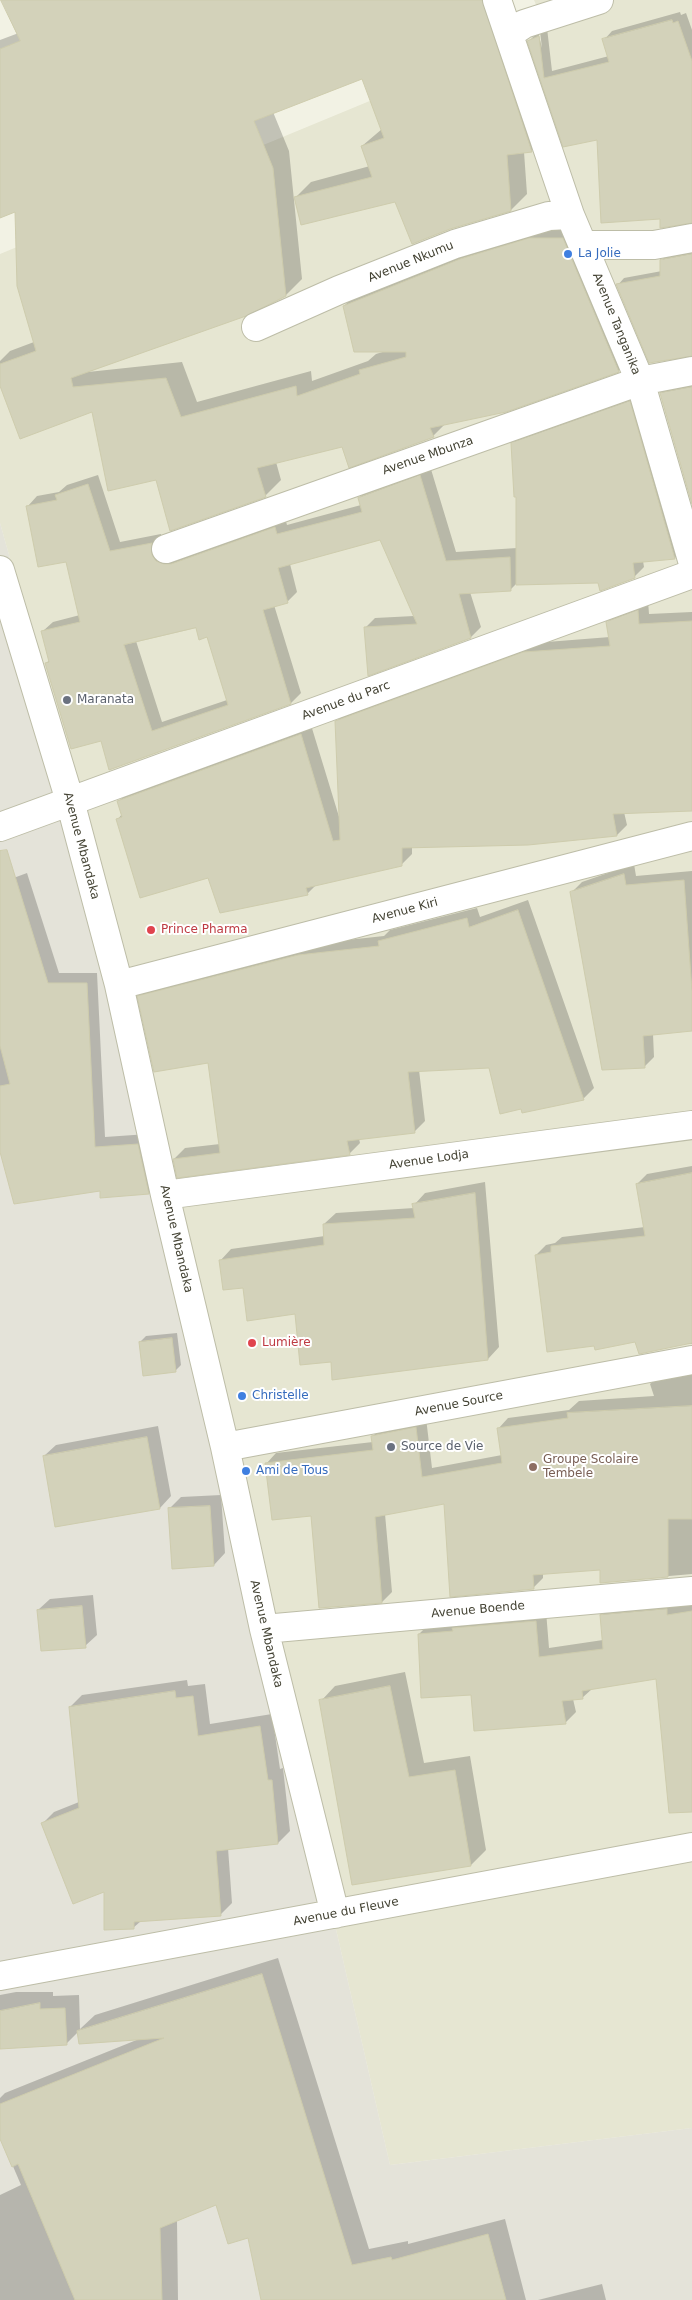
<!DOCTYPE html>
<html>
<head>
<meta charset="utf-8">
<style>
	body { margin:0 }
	canvas { display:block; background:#f2f2e4 }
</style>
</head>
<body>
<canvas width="692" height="2300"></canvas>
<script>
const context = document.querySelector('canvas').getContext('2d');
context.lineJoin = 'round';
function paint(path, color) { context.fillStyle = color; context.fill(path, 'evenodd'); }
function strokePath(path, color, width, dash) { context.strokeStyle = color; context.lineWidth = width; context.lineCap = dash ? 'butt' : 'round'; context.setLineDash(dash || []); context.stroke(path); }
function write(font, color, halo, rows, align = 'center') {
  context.font = font + ' "DejaVu Sans",sans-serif'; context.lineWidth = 4; context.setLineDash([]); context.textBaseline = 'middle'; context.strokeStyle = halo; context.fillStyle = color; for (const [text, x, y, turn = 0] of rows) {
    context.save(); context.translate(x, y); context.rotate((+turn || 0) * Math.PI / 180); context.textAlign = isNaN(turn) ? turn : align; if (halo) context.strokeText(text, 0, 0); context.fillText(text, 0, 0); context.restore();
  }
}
const residential = new Path2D(`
	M534 0H692V2128L390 2165 76 794 0 523V254L546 28Z`);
const industrial = new Path2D(`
	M0 523 76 794 390 2165 692 2128V2300H0Z`);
const shadow = new Path2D(`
	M75 0H502L547 135 531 151 524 152 527 194 511 210 396 200 295 198 311 182 370 166 362 146 382 129 363 77 273 112 289 151 302 279 286 295 88 372 182 362 197 402 311 371 312 381 368 361 376 354 386 351 344 306 360 290 477 243 579 223 634 355 618 371 506 411 446 423 433 436 343 445 276 462 281 480 265 496 157 479 92 410 0 383V361L10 351 34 342 16 211 0 217V40L24 31Z
	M680 12 681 15 686 13 692 30V109L564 146 529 41 538 32 542 48 540 31 547 28 552 71 609 56 604 40 612 31Z
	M692 248V355L618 285 624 278 662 271V260L669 253Z
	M692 381V500L661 393 668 387Z
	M639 392 684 548 675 558 643 561 644 567 634 577 599 582 516 584 510 590 470 592 481 627 471 637 365 628 375 618 414 616 381 539 290 564 297 592 287 602 274 605 301 693 291 703 110 769 102 740 46 663 50 660 43 631 53 622 80 615 67 560 28 506 37 496 59 492 67 485 98 475 120 542 161 534V543L285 518 287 525 361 505 359 498 369 488 430 466 456 552 517 548V495L512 444 522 434ZM196 627 208 636 227 700 162 722 136 641Z
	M648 601 649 614 692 612V809L624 812 627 825 617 835 412 847V854L402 864 317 884 307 894 209 877 118 819 122 814 119 801 129 791 311 725 340 820 336 722 347 711 534 643 610 637 607 623 617 612Z
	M634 864 636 876 692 871V1030L653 1034 654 1057 644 1067 572 892 582 882Z
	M27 873 59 973H97L105 1137 148 1134 159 1182 148 1193 101 1190 0 1147V883Z
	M528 900 594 1088 583 1099 521 1107 490 1067 419 1070 425 1121 414 1132 359 1139 360 1143 349 1154 174 1159 185 1148 220 1144 209 1062 139 997 150 986 310 944 384 936 390 930 477 908 480 917Z
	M692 1166V1344L635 1340 536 1255 546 1245 555 1243 562 1237 645 1227 637 1184 647 1174Z
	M485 1182 499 1347 488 1359 332 1360 296 1313 244 1287 220 1261 231 1249 325 1236 324 1224 336 1213 414 1208V1205L425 1193Z
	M177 1333 181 1365 175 1371 140 1342 146 1336Z
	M692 1368V1574L601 1582V1568L543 1573V1578L533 1588 445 1503 385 1514 392 1592 382 1602 312 1514 266 1464 276 1453 373 1442V1436L383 1426 426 1418 432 1468 502 1455 498 1429 508 1418 569 1410 579 1401 654 1396 650 1384 660 1374Z
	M158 1426 171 1496 160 1508 44 1456 56 1445Z
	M221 1495 225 1553 214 1565 169 1509 181 1497Z
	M93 1595 97 1635 85 1646 38 1610 50 1599Z
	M692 1598V1785L657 1678 592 1689 582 1698 573 1699 576 1712 566 1722 472 1693 419 1634 429 1624 546 1611 549 1648 603 1640 602 1615 612 1605Z
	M405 1672 424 1763 470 1756 486 1850 471 1865 321 1701 335 1686Z
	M187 1680 188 1686 205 1684 210 1724 272 1714 280 1769 283 1768 290 1831 278 1843 228 1848 232 1903 220 1915 141 1921 133 1928 105 1891 42 1824 54 1812 79 1802 70 1707 82 1695Z
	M278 1958 369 2249 408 2241V2244L505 2219 526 2300H262L249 2236 216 2203 177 2220 178 2300H0V2195L21 2185 0 2136V2098L5 2093 139 2039 78 2032 67 2043 0 2048V1995L16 1992H53V1996L79 1995 80 2029 95 2015Z
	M602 2284 606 2300H538Z`);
const building = new Path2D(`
	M1 0H482L532 152 507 155 511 211 450 229 412 244 395 202 301 225 294 197 372 177 361 146 384 138 362 79 254 121 273 168 286 296 246 316 71 378 73 387 166 378 181 417 296 386 297 396 360 374 359 370 406 357V352H354L343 306 460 259 529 238H563L619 372 506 412 430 428 434 437 349 468 342 447 257 468 266 497 170 531 156 480 108 491 92 412 20 439 0 386V364L36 351 17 286 15 212 0 218V49L20 41Z
	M672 20 673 23 678 21 692 61V223L660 228V219L601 223 597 140 563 147 527 41 539 36 544 78 609 62 602 39Z
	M692 254V356L649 363 616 284 660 276V260Z
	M692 387V504L660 393Z
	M630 401 675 559 633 563 635 578 600 591 598 583 516 585V497H514L511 443Z
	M420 475 446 561 510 557 511 591 459 594 471 638 368 676 364 627 417 624 380 540 278 568 288 603 263 610 291 704 109 770 101 741 71 749 45 663 49 662 41 631 80 622 66 562 38 567 26 506 57 500 55 495 88 484 110 551 152 543V555L156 561 164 564H171L275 527 277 534 362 512 358 498ZM196 628 199 640 207 637 228 705 152 731 124 645Z
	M638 610 639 624 692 621V811L613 814 617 836 528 845 402 848V866L306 888 308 895 220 913 208 878 140 898 116 819 122 817 117 801 301 734 333 841 340 840 335 721 523 652 610 646 606 622Z
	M7 850 48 983H87L95 1147 138 1144 149 1194 100 1198V1191L14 1204 0 1152V1086L10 1084 0 1046V851Z
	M624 874 626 885 684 880 692 991V1031L643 1036 645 1068 602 1070 570 892Z
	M518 910 584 1100 522 1113 521 1109 500 1114 489 1068 408 1072 415 1133 347 1141 350 1155 177 1178 173 1159 220 1153 208 1063 154 1072 137 996 298 955 379 946 378 941 467 918 469 927Z
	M692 1173V1343L639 1354 635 1342 595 1350 594 1346 547 1352 535 1255 551 1252V1246L645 1236 636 1184Z
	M475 1193 488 1360 332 1380 331 1362 300 1365 295 1314 247 1321 243 1288 223 1290 219 1260 324 1245 323 1224 415 1218 412 1204Z
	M172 1338 176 1372 143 1376 139 1342Z
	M692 1406V1519H668V1577L600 1583V1570L533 1575 534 1589 450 1597 444 1504 375 1517 382 1603 319 1608 311 1516 272 1520 265 1463 373 1450 371 1436 416 1427 422 1477 502 1463 497 1428 568 1418 567 1413Z
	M147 1437 160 1509 55 1527 43 1456Z
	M210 1506 214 1566 172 1569 168 1508Z
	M82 1606 86 1648 41 1651 37 1610Z
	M667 1609V1615L692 1611V1812L669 1813 656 1679 582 1691 583 1699 562 1701 566 1724 474 1731 471 1695 421 1698 418 1634 453 1631 452 1628 536 1621 539 1657 603 1649 600 1615Z
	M390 1686 409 1777 455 1770 471 1866 352 1885 319 1700Z
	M175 1691 176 1698 193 1696 198 1736 260 1726 268 1780H272L278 1844 216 1851 221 1916 134 1922V1929L104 1930V1892L73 1904 41 1823 79 1808 69 1707Z
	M262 1974 352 2265 391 2257 392 2260 488 2234 506 2300H261L248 2238 228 2244 216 2205 160 2228 162 2300H75L18 2164 12 2167 0 2139V2104L164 2038 79 2044 77 2031Z
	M40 2003V2009L65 2008 67 2045 0 2049V2011Z`);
const minor = new Path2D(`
	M497 0 570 215 640 381 692 560
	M509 34 524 24 599 0
	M584 245H654L692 238
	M256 327 339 290 455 244 549 216 570 215
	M166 549 640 381 692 371
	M0 570 70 801 119 985 165 1195 225 1447 264 1629 335 1914
	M0 827 692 574
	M119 985 692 836
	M165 1195 692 1125
	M225 1447 692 1360
	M264 1629 692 1591
	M0 1976 692 1847`);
const markers = [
	[568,254,5,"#3f7fe0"],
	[67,700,5,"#6b7280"],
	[151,930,5,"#e0444e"],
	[252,1343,5,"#e0444e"],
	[242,1396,5,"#3f7fe0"],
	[391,1447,5,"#6b7280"],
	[533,1467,5,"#8d6e63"],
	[246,1471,5,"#3f7fe0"]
];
const shopNames = [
	["La Jolie",578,254],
	["Christelle",252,1396],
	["Ami de Tous",256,1471]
];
const streetNames = [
	["Avenue Nkumu",411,262,-22],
	["Avenue Tanganika",616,324,68],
	["Avenue Mbunza",428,456,-19],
	["Avenue du Parc",346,701,-20],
	["Avenue Mbandaka",81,846,75],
	["Avenue Kiri",405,911,-15],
	["Avenue Lodja",429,1160,-8],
	["Avenue Mbandaka",176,1239,77],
	["Avenue Source",459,1404,-11],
	["Avenue Boende",478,1610,-5],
	["Avenue Mbandaka",266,1634,77],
	["Avenue du Fleuve",346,1912,-11]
];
const worshipNames = [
	["Maranata",77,700],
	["Source de Vie",401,1447]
];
const healthNames = [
	["Prince Pharma",161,930],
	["Lumière",262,1343]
];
const educationNames = [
	["Groupe Scolaire",543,1460],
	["Tembele",543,1474]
];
paint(residential, '#e6e6d2');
paint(industrial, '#e4e3d9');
paint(shadow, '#0003');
paint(building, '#d3d2ba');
strokePath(building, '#ceccad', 1);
strokePath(minor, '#bdbda7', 30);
strokePath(minor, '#fff', 28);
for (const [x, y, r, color] of markers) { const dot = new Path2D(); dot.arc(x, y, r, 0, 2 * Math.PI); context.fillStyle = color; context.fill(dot); strokePath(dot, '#fff', 2); }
write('12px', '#366cbe', '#fff', shopNames, 'left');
write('12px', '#444334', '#fff', streetNames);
write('12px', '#5b616d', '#fff', worshipNames, 'left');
write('12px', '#be3a42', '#fff', healthNames, 'left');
write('12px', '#785e54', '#fff', educationNames, 'left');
</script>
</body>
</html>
